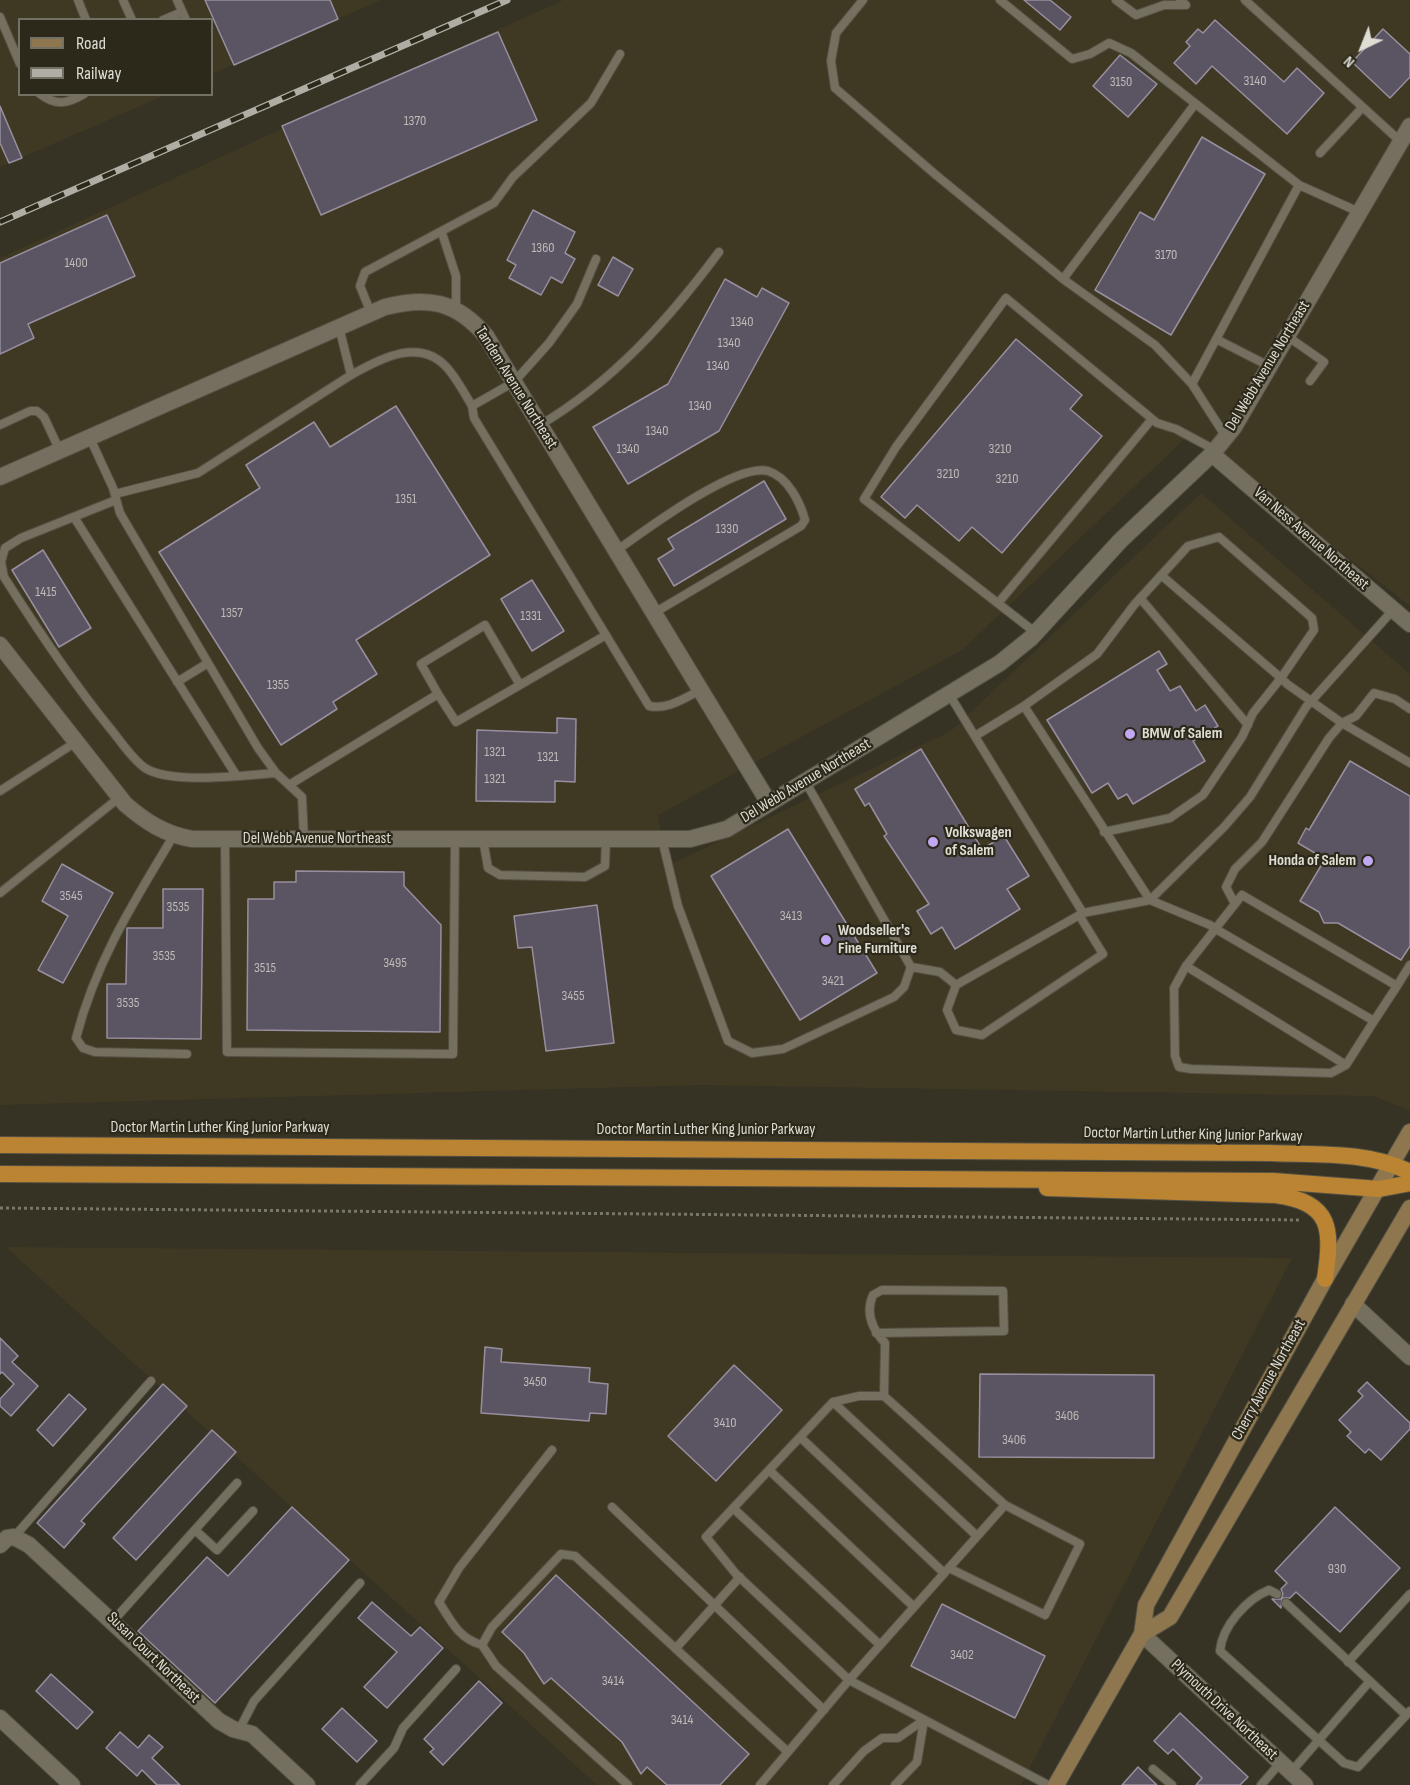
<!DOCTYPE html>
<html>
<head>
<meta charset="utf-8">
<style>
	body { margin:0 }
	#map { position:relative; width:1410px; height:1785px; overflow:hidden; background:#363224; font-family:"Sofia Sans Condensed",sans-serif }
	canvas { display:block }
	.legend { position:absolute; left:18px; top:18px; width:195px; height:78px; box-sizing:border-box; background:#2c281a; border:2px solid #737064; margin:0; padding:8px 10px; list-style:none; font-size:18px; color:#dedcd3 }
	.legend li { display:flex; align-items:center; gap:12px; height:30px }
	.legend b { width:30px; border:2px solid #737064 }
	.north { position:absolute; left:1332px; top:18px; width:60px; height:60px; -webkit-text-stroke:4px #2c281a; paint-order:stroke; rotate:223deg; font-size:16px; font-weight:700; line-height:24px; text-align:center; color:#dedcd3 }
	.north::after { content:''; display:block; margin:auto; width:21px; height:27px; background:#dedcd3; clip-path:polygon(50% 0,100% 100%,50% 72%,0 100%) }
</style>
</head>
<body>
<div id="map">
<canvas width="1410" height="1785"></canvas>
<ul class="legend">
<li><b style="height:8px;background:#8e774e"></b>Road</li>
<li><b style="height:8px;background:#b0aea4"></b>Railway</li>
</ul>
<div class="north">N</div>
</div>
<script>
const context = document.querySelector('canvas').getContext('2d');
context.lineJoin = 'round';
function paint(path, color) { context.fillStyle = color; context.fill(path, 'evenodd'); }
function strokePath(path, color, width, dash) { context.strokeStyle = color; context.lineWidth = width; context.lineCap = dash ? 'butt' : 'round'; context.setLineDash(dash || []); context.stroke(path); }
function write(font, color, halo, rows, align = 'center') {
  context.font = font + ' "Sofia Sans Condensed",sans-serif'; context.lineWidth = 4.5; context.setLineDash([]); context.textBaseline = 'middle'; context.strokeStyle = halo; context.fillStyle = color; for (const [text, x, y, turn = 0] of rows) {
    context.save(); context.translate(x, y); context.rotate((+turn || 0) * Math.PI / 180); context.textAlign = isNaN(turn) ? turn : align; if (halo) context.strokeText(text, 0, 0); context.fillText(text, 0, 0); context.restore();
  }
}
const built = new Path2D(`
	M0 0H381L212 74V20H20V94L166 95 0 167Z
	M563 0H1410V606L1190 434 962 650 658 815 667 866 951 731 1201 493 1410 674V1111L1373 1096 702 1085 0 1105V258Z
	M6 1247 1292 1258 1021 1785H597Z`);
const building = new Path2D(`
	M205 0H330L338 19 234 65Z
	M1024 0H1050L1071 17 1060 30Z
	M1215 20 1284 82 1297 68 1324 93 1287 134 1212 66 1196 84 1174 63 1190 46 1186 42 1198 29 1203 33Z
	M1383 29 1410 54V77L1390 98 1352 62Z
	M498 32 537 120 321 215 282 126Z
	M1120 55 1157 84 1128 117 1093 86Z
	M0 106 22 158 9 163 0 143Z
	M1202 137 1265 174 1171 335 1095 290 1140 212 1154 220Z
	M533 210 575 232 565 253 575 259 562 283 551 277 541 295 509 278 516 265 507 260Z
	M107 215 135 276 28 324 34 338 0 354V263Z
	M613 257 633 269 618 296 598 285Z
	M725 279 757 297 762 288 789 303 719 431 628 484 593 427 668 384Z
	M1016 339 1082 395 1070 409 1102 436 1002 553 972 527 959 541 917 505 905 518 881 497Z
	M396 406 490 555 356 640 377 674 333 702 337 709 281 745 159 552 260 488 246 465 314 422 330 447Z
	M764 481 786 519 674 586 658 559 674 549 668 539Z
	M43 550 91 628 59 647 12 570Z
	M532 580 564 631 532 651 501 599Z
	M1159 651 1167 664 1157 670 1170 691 1180 686 1196 711 1205 705 1218 726 1193 741 1205 761 1133 804 1127 794 1118 799 1108 783 1092 793 1047 720Z
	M557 718 576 719 575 782 555 781V802L476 801 477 730 557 733Z
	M921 749 982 849 1004 836 1029 876 1007 889 1020 909 955 949 942 927 931 934 917 911 929 904 884 836 887 834 869 803 865 806 855 789Z
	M1350 761 1410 796V946L1401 960 1338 923H1324L1319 912 1300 901 1325 859 1298 843 1306 828 1309 830Z
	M788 829 877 973 800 1020 711 876Z
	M62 864 113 893 63 983 38 970 68 916 42 901Z
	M296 871 404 872V886L441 925 440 1032 247 1030 248 899H274V882H296Z
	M163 889H203L201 1039 107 1038V984H126L127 928H163Z
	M597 905 614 1043 546 1051 532 947 518 948 514 916Z
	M0 1338 18 1356 12 1362 38 1386 11 1416 0 1406V1399L14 1384 2 1372 0 1374Z
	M485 1347 502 1349 501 1362 590 1368 589 1382 608 1384 606 1414 590 1413 589 1421 481 1413Z
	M734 1365 782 1410 716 1481 668 1436Z
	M980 1374 1154 1375V1458L979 1457Z
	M1367 1382 1410 1423V1429L1381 1460 1369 1449 1365 1453 1347 1436 1351 1432 1339 1420 1363 1396 1358 1391Z
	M163 1384 187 1406 81 1521 85 1524 64 1548 37 1523Z
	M69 1394 86 1409 53 1446 37 1430Z
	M212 1430 236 1452 136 1560 113 1538Z
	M292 1507 349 1560 215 1703 138 1631 207 1557 228 1576Z
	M1335 1507 1400 1568 1340 1632 1296 1592 1290 1598H1282L1281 1608 1272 1599H1281L1283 1594 1281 1589 1287 1583 1275 1571Z
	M556 1575 749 1754 720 1785H667L647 1767 641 1774 622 1742 551 1678 544 1684 524 1653 502 1632Z
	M372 1602 411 1636 420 1627 443 1648 387 1708 364 1687 397 1652 358 1618Z
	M942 1604 1045 1656 1015 1718 911 1666Z
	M51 1674 93 1712 77 1729 36 1691Z
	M479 1681 502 1703 443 1765 430 1752 434 1749 424 1739Z
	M342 1708 377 1741 357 1762 322 1729Z
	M1180 1713 1248 1777 1240 1785H1196L1202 1778 1173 1749 1168 1754 1154 1741Z
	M120 1732 138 1748 149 1735 163 1747 152 1758 180 1785H157L142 1770 137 1776 106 1748Z
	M1138 1767 1157 1785H1122Z`);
const path = new Path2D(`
	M0 1208 1300 1220`);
const service = new Path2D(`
	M78 0 86 20
	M123 0 132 20
	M177 0 186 20
	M863 0 836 33 831 61 835 88 936 175 1063 279 1155 345 1192 384 1226 437
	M1000 0 1072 59 1090 54 1109 43 1131 53 1299 185 1359 212
	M1116 0 1136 15 1164 5H1186L1180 0
	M1245 0 1400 141
	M0 17 20 64
	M163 20 182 12
	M40 94C56 106 67 104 84 94
	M1320 153 1362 108
	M442 233 456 276V310
	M596 259 577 304 549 343 514 382 472 406 474 418 649 706C668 710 684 698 701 690
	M1063 279 1195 104
	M371 313 360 286 365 272 494 203 513 177 591 103 620 54
	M339 327 351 375C381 358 422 336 449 370 458 381 465 394 472 406
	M1287 336 1324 362 1310 381
	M1216 339 1269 366
	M1192 384 1299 185
	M0 425 30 411H37L44 417 59 449
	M540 425C613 382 669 319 719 252
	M89 436 113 488 120 513 258 748 276 773 302 797 304 839
	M115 494 198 473 351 375
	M116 500 21 538 5 548 1 562 4 577C37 629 70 679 109 727 120 740 131 758 145 768 172 785 245 775 276 773
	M74 517 236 775
	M616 551C644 531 736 462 768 471 788 477 800 502 805 520L801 526 654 613
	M1140 598 1248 725
	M999 602 1152 419
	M1036 633 864 499 896 447 1006 298 1157 423 1176 429 1215 450
	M177 682 208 663
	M520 685 606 635
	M1024 706 1097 654 1134 605 1188 546 1219 537 1312 618 1314 630 1281 678 1287 684 1342 723 1356 716 1374 693 1395 699 1410 709
	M975 736 1024 706 1150 900 1083 913
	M289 785 438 694 456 722 520 685 485 625 421 664 438 694
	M0 791 76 742
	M1104 832 1170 818 1203 795 1242 737 1253 713 1281 678 1161 575
	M174 835C133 903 96 961 76 1038L83 1048 95 1052 187 1054
	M225 839 227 1052 453 1054 455 839
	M483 839 488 868 500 875 585 877 605 866 606 839
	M662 839 678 906 728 1041 752 1053 783 1049 894 997 904 987 911 967 805 781
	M0 893 120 797
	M1235 904 1226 887 1235 869 1262 842 1329 738 1342 723 1410 763
	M1186 966 1346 1065
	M911 967 940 972 956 985 1083 913 949 694
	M956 985 947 1010 956 1030 982 1035 1103 954 1079 915
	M1397 986 1410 965
	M1374 1021 1397 986 1242 895 1186 966 1174 988 1175 1056 1179 1067 1191 1069 1331 1073 1346 1065 1374 1021 1214 928 1210 925 1150 900 1224 827 1250 797 1306 707 1393 610
	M876 1333 1004 1331 1003 1291 882 1290 873 1295C865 1313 872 1329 885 1343L884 1396
	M859 1396H884L1005 1505 849 1680 736 1574 706 1537 833 1402Z
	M833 1402 977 1536
	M800 1437 944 1573
	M769 1470 914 1607
	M612 1507 824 1710
	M733 1508 880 1645
	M195 1530 217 1550 253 1511
	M14 1537 151 1381
	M949 1568 1045 1615 1080 1544 1005 1505
	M1277 1594 1269 1590C1247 1599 1222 1626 1220 1651L1344 1763 1358 1767 1410 1711
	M1286 1603 1406 1715
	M113 1621 237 1483
	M482 1645C459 1639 451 1621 439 1602L459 1568 552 1450
	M676 1648 740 1577
	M1348 1662 1410 1594
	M239 1730 254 1701 360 1583
	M1153 1769 1172 1785
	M1291 1772 1370 1681
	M360 1785 394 1748 403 1728 456 1669
	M628 1785 496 1666 482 1645 492 1627 561 1554 575 1556 788 1752
	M760 1785 849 1680 1048 1785
	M833 1785 864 1751 882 1738H898L924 1720
	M895 1785 917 1762 924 1720
	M1261 1785 1281 1762`);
const minor = new Path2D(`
	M1212 454 1410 624
	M0 477 385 307C428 296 456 301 486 336L769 803
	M0 645 125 804C146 822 164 834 192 839H690L727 829 1000 663 1031 638 1120 541 1212 454 1234 427 1410 126
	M1353 1304 1410 1357
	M0 1545 7 1538 14 1537 29 1545 219 1721 233 1729 252 1734 307 1785
	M0 1718 72 1785`);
const tertiary = new Path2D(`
	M1142 1634 1305 1785`);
const secondary = new Path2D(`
	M1142 1634 1170 1617 1410 1208
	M1056 1785 1142 1634 1146 1605 1325 1279 1410 1132`);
const trunk = new Path2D(`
	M0 1145 1270 1153C1316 1155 1368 1151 1410 1172
	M0 1174 1273 1181 1379 1189 1410 1183
	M1047 1188 1275 1195C1333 1202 1332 1230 1325 1279`);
const rail = new Path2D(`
	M0 222 507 0`);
const markers = [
	[1130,734,6,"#c2a8f2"],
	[933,842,6,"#c2a8f2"],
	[1368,861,6,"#c2a8f2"],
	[826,940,6,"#c2a8f2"]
];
const numberNames = [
	["3140",1255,81],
	["3150",1121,82],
	["1370",415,121],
	["1360",543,248],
	["3170",1166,255],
	["1400",76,263],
	["1340",742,322],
	["1340",729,343],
	["1340",718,366],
	["1340",700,406],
	["1340",657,431],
	["1340",628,449],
	["3210",1000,449],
	["3210",948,474],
	["3210",1007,479],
	["1351",406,499],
	["1330",727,529],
	["1415",46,592],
	["1357",232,613],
	["1331",531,616],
	["1355",278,685],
	["1321",495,752],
	["1321",548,757],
	["1321",495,779],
	["3545",71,896],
	["3535",178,907],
	["3413",791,916],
	["3535",164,956],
	["3495",395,963],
	["3515",265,968],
	["3421",833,981],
	["3455",573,996],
	["3535",128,1003],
	["3450",535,1382],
	["3406",1067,1416],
	["3410",725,1423],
	["3406",1014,1440],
	["930",1337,1569],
	["3402",962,1655],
	["3414",613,1681],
	["3414",682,1720]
];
const streetNames = [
	["Del Webb Avenue Northeast",1268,366,-59],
	["Tandem Avenue Northeast",516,388,58],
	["Van Ness Avenue Northeast",1311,539,41],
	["Del Webb Avenue Northeast",806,781,-31],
	["Del Webb Avenue Northeast",317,839],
	["Doctor Martin Luther King Junior Parkway",220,1128],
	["Doctor Martin Luther King Junior Parkway",706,1130],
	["Doctor Martin Luther King Junior Parkway",1193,1135,1],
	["Cherry Avenue Northeast",1269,1380,-61],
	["Susan Court Northeast",153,1658,44],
	["Plymouth Drive Northeast",1224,1710,43]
];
const poiNames = [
	["BMW of Salem",1142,734],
	["Volkswagen",945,833],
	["of Salem",945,851],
	["Honda of Salem",1356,861,"right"],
	["Woodseller's",838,931],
	["Fine Furniture",838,949]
];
paint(built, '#3f3923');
paint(building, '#5b5462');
strokePath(building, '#978f9f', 1.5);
strokePath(service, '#545044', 10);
strokePath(minor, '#545044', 18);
strokePath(tertiary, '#545044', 18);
strokePath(secondary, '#545044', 18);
strokePath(trunk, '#545044', 18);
strokePath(path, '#79766a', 3, [3, 3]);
strokePath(service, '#746f5f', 8);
strokePath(minor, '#746f5f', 16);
strokePath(tertiary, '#746f5f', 16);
strokePath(secondary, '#8e774e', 16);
strokePath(trunk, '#ba8433', 16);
strokePath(rail, '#b0aea4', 7);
strokePath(rail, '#2c281a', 4.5, [14]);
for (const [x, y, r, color] of markers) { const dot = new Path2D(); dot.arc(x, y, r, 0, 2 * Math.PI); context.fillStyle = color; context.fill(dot); strokePath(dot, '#2c281a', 2); }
write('14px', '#bdbab7', null, numberNames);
write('16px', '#dedcd3', '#2c281a', streetNames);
write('bold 16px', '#dedcd3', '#2c281a', poiNames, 'left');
</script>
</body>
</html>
